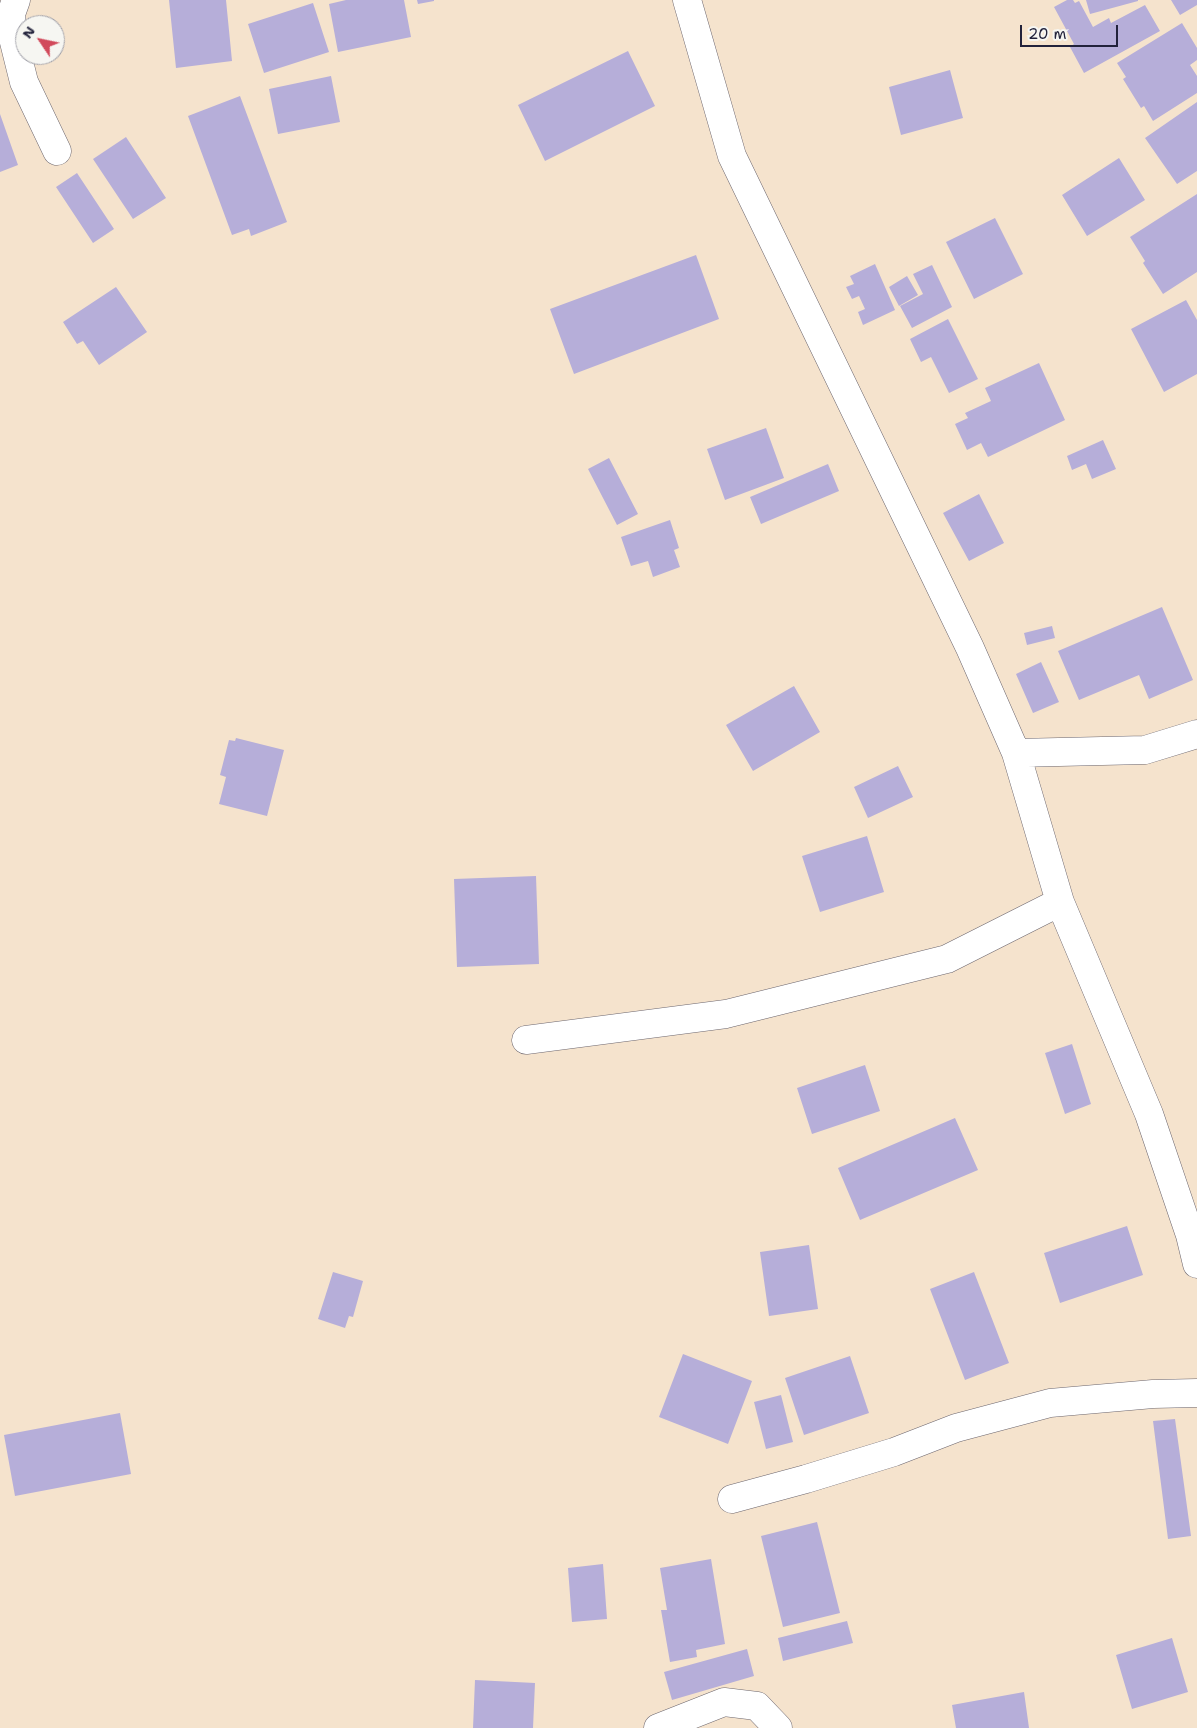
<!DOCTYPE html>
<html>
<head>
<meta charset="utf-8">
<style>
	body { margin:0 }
	#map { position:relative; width:1197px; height:1728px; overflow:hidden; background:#f5e3cd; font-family:"Shantell Sans",sans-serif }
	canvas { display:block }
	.north { position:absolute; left:15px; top:15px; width:50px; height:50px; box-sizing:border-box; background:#f6f6f2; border:1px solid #a1a1a9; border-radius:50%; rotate:304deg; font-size:14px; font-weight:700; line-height:20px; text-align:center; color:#22223b }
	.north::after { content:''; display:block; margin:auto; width:18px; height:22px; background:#d1495b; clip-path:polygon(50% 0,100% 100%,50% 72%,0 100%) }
	.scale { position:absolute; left:1020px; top:25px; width:98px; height:22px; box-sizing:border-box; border:2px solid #22223b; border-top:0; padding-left:6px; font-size:15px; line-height:18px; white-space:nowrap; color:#22223b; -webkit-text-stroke:4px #f6f6f2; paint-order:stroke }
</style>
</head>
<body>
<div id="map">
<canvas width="1197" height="1728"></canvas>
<div class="north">N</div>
<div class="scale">20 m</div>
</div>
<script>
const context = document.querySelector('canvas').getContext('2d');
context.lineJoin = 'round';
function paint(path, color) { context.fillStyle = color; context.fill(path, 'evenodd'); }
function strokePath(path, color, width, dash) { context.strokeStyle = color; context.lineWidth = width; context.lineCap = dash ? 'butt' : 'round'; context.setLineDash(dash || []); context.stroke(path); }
const building = new Path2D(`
	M169 0H226L232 61 176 68Z
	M346 0H404L411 37 338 52 329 4Z
	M417 0H434V1L418 4Z
	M1067 0H1073L1075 3 1079 1 1093 27 1109 18 1111 23 1145 5 1160 31 1084 73 1070 47 1074 44 1054 7Z
	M1086 0H1138V1L1090 14Z
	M1171 0H1197V5L1180 15Z
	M313 3 329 52 264 73 248 24Z
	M1182 23 1197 48V60L1190 65 1197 76V93L1153 121 1144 106 1141 108 1123 79 1126 77 1117 63Z
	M628 51 655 106 545 161 518 105Z
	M950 70 963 118 901 135 889 87Z
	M331 76 340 122 278 134 269 89Z
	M240 96 287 222 251 236 249 229 232 235 188 116Z
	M1197 102V171L1177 184 1145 138Z
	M0 114 18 165 0 172Z
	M126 137 166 198 133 219 93 159Z
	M1119 158 1145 200 1087 236 1062 195Z
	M77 173 114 229 93 243 56 187Z
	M1197 194V272L1163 294 1143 263 1145 261 1130 237Z
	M995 218 1023 274 974 299 946 242Z
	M696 255 719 319 574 374 550 309Z
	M875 264 895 310 863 325 858 312 865 309 859 296 852 299 846 287 854 284 850 276Z
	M932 265 952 307 912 328 900 306 923 294 913 274Z
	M907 276 918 295 899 306 889 287Z
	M116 287 147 332 99 365 83 341 77 344 63 322Z
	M1186 300 1197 320V374L1164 392 1131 329Z
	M948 319 978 379 949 393 931 357 921 362 910 339Z
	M1039 363 1065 420 988 457 981 443 967 450 955 424 968 418 965 413 991 401 985 388Z
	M766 428 784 478 725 500 707 449Z
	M1103 440 1116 469 1092 479 1086 464 1072 470 1067 456Z
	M609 458 638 514 617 525 588 469Z
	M828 464 839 491 761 524 750 497Z
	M979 494 1004 543 969 561 943 513Z
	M670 520 679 548 674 550 680 567 653 577 648 561 631 566 621 537Z
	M1162 607 1193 680 1149 699 1139 675 1079 700 1058 651Z
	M1052 626 1055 638 1027 645 1024 633Z
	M1041 662 1059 702 1033 713 1016 674Z
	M794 686 820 732 753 771 726 725Z
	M236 738 284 750 267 816 219 804 226 777 220 775 229 740 235 741Z
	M898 766 913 797 868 818 854 787Z
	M867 836 884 892 820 912 802 856Z
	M536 876 539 964 457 967 454 879Z
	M1072 1044 1091 1104 1065 1114 1045 1053Z
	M865 1065 880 1111 812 1134 797 1088Z
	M955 1118 978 1170 860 1220 838 1168Z
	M1127 1226 1143 1275 1060 1303 1044 1253Z
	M809 1245 818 1309 769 1316 760 1252Z
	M333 1272 363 1281 353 1317 349 1316 345 1328 318 1319Z
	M974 1272 1009 1363 965 1380 930 1289Z
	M683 1354 752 1381 728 1444 659 1417Z
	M850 1356 869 1413 804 1435 785 1378Z
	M781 1395 793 1442 766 1449 754 1402Z
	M120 1413 131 1474 15 1496 4 1435Z
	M1175 1419 1191 1536 1168 1539 1153 1421Z
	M817 1522 840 1613 783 1627 761 1536Z
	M711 1559 725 1644 696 1650 697 1657 670 1662 661 1610H667L660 1568Z
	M603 1564 607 1619 572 1622 568 1568Z
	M847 1621 853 1643 783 1661 778 1638Z
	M1172 1638 1188 1692 1132 1709 1116 1655Z
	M747 1649 754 1676 672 1700 664 1672Z
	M475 1680 535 1683 533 1728H473Z
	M1024 1692 1029 1728H956L952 1705Z`);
const minor = new Path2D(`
	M16 0 11 14 13 38 24 82 57 151
	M687 0 732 156 970 648 1016 753 1060 902 1149 1114 1190 1235 1197 1264
	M1016 753 1145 750 1197 734
	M526 1040 726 1014 947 959 1060 902
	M732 1499 806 1479 894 1452 956 1428 1050 1403 1153 1394 1197 1393
	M658 1728 724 1702 757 1706 778 1728`);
paint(building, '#b6aed9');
strokePath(minor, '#6c666e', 29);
strokePath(minor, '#fff', 28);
</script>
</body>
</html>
